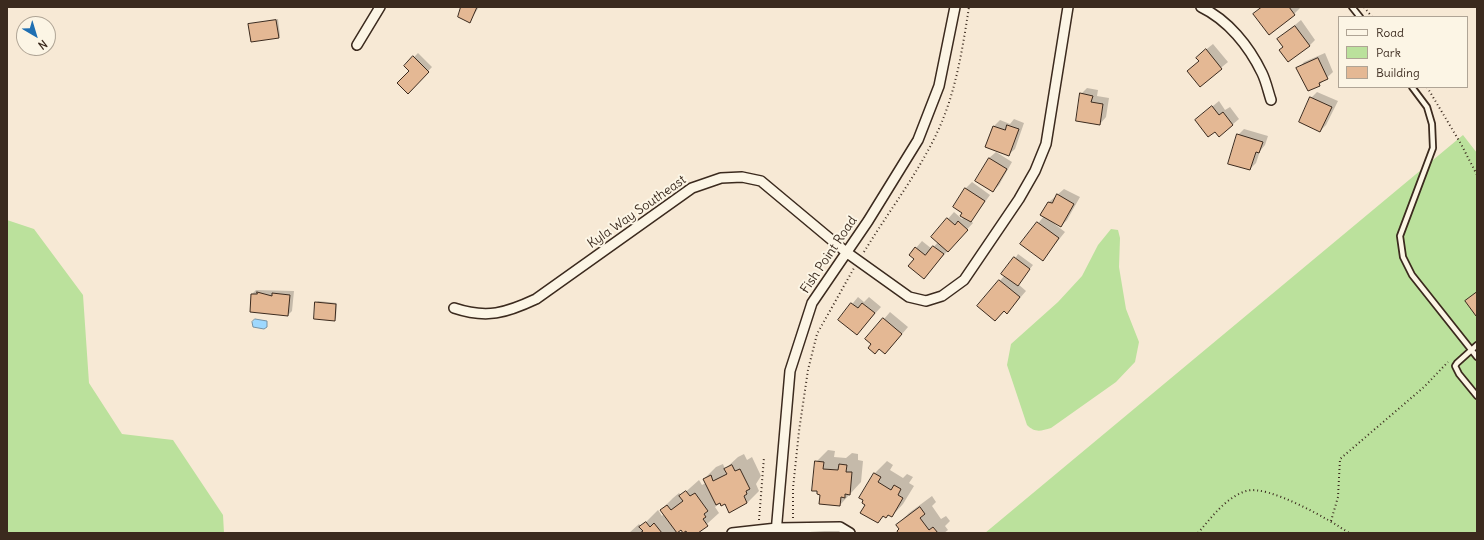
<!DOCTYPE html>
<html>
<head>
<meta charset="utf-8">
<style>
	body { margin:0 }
	#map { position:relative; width:1484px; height:540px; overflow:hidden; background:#f7e9d5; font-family:Delius,sans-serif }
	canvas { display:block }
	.frame { position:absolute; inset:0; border:8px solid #3b2a1e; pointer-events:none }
	.legend { position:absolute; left:1338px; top:16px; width:130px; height:72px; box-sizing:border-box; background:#fcf5e5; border:1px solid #afa495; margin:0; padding:5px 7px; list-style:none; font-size:12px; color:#3b2a1e }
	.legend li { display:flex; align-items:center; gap:8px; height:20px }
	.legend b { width:20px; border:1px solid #afa495 }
	.north { position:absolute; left:16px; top:16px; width:40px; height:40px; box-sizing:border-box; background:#fcf5e5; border:1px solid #afa495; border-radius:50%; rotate:142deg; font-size:11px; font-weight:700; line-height:16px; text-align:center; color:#3b2a1e }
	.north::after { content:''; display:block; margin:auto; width:14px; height:18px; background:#1f6fb2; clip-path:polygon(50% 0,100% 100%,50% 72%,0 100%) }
</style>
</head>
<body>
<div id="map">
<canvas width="1484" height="540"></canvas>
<div class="frame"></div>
<ul class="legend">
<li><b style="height:5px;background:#fcf5e5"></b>Road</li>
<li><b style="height:11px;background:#bbe19c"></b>Park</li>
<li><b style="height:11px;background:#e4b894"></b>Building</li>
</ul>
<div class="north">N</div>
</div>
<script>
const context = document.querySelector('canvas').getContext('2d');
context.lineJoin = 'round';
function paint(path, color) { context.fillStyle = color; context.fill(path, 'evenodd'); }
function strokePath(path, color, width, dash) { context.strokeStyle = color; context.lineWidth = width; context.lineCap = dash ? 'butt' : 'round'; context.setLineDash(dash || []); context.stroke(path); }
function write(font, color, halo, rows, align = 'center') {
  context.font = font + ' Delius,sans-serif'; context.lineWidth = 4; context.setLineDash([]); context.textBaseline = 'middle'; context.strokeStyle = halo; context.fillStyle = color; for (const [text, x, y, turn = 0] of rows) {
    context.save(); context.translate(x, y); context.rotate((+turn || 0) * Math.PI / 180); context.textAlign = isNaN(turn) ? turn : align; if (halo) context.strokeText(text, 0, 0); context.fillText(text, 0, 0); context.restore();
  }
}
const green = new Path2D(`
	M1463 135 1477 153V533H985Z
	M7 220 34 229 83 295 89 383 122 434 173 440 223 515 224 533H7Z
	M1111 229 1118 230 1120 238 1119 267 1126 309 1139 342 1135 362 1116 382 1051 428C1041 431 1035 433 1027 425L1007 365 1011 344 1058 302 1082 276 1098 245Z`);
const water = new Path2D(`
	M255 319 267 321V327L264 329 253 327 252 322Z`);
const shadow = new Path2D(`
	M463 7H479L470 21Z
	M1262 7H1300V8L1294 14H1255Z
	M278 19 280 36 279 37 249 24Z
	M1301 20 1315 40 1309 46H1284L1278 39Z
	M1213 44 1228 62 1200 85V61L1203 52Z
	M418 53 432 67 408 93 410 71 405 66Z
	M1325 53 1333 72 1319 85 1298 69 1304 62Z
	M1087 88 1098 90 1097 96 1109 98 1106 117 1100 124 1081 94Z
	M1317 92 1338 101 1326 125 1320 131 1311 98Z
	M1219 101 1225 110 1230 107 1239 119 1219 136 1215 130 1196 120Z
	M1014 119 1024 123 1015 149 1008 155 994 126 1000 120 1010 124Z
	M1244 129 1268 136 1265 145 1260 151 1256 163 1250 169 1238 135Z
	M996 152 1012 162 999 185 993 191 976 181 989 158Z
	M972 182 990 195 971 221 973 223 924 277 915 259 910 255 922 241 932 249 938 242 932 237 954 212 962 219 964 217 965 189Z
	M1064 189 1080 197 1067 220 1061 226 1052 222 1065 232 1043 259 1022 244 1044 216 1042 215 1049 202Z
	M1018 254 1033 265 1018 284 1026 291 1013 306 1004 310 978 306 1005 275Z
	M256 290 294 291 292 311 288 315 252 294Z
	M858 297 864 302 869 297 881 307 863 327 839 320Z
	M318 301 337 303 336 318 334 320 316 303Z
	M890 312 908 327 891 347 873 344 867 339Z
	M828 450 835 451 834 457 846 458 852 453 858 454V460L863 461 861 482 840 505 821 494 816 462Z
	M744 454 747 460 752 457 761 476 756 484 759 491 747 503 729 511 725 503 721 502 715 507 719 513 697 533H689L686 529H682L677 533H629L639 524 641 527 658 510 662 516 664 514 661 510 673 498 679 493 681 496 699 480 702 485 706 483 704 479 716 467 723 464 725 469 738 457Z
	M887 461 893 465 890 470 903 478 907 474 913 477 909 483 914 486 903 504 892 516 888 514 884 516 878 522 865 500 860 498 875 473Z
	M932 496 936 502 932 506 941 519 946 516 950 521 945 526 948 530 944 533H898L900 529 897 525 909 513Z`);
const building = new Path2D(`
	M461 7H477L470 23 458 17Z
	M1262 7H1289L1295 15 1269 35 1253 14Z
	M276 20 279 38 251 42 248 24Z
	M1295 26 1310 46 1288 62 1279 50 1283 47 1277 39Z
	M1206 49 1222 69 1200 87 1187 71 1199 61 1196 58Z
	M413 56 429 72 408 94 397 83 409 71 404 66Z
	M1318 58 1328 79 1319 83 1320 86 1308 91 1296 68Z
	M1080 93 1093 96 1091 102 1103 104 1100 125 1076 121Z
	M1310 97 1332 107 1320 132 1299 122Z
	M1212 106 1219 115 1223 112 1233 125 1219 137 1215 132 1208 137 1195 120Z
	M1007 125 1019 129 1009 156 985 147 993 126 1005 130Z
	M1237 134 1263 142 1259 153 1256 152 1250 170 1228 164Z
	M989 158 1007 169 993 192 975 181Z
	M965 188 985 201 971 222 960 216 962 213 953 207Z
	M1057 194 1074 204 1061 227 1040 215 1048 202 1052 203Z
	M947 218 955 225 958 221 968 230 948 252 931 237Z
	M1037 222 1059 238 1043 261 1020 244Z
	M933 246 944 254 924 279 908 266 914 259 909 255 915 247 925 255Z
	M1014 257 1030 269 1018 286 1001 274Z
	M999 280 1020 297 1007 314 1004 311 995 321 977 306Z
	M257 292 272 296V293L290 295 288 316 250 312 251 294H257Z
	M1477 292V316H1476L1465 301Z
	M315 302 336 304 335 321 314 319Z
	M851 303 858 308 862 303 875 313 857 335 838 320Z
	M883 318 902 334 885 354 879 349 875 354 868 348 871 344 865 339Z
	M815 461 824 462 823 469 838 470 839 464 847 465 846 472H852L850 495 845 494V498L841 497 840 506 819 504 820 495 817 494V491H812Z
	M732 465 735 471 740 469 750 489 746 491 747 494 744 496 747 503 729 513 725 504 721 506 720 503 716 505 703 479 711 475 713 481 727 474 724 469Z
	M874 473 881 477 878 482 891 490 894 485 901 489 898 495 903 498 892 517 888 515 886 518 883 516 878 523 860 513 865 505 862 503 863 500 859 498Z
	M686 491 690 496 695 493 708 511 704 514 706 517 703 519 708 526 698 533H687L686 531 683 533 681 530 677 533 660 510 667 505 671 510 683 501 679 496Z
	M920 507 925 514 920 518 929 530 933 527 938 533H898L897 531 899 529 896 525Z
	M646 522 650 527 654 523 662 533H640L643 531 639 527Z`);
const path = new Path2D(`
	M1364 7 1372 17
	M1427 87 1461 144 1477 175
	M864 252C887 214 914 179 934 139 955 98 962 52 969 7
	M793 518V488L799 431 808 370 817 334 854 268
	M759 520 764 457
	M1331 521 1338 497 1340 459 1424 387 1448 362
	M1198 533C1212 517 1225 498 1246 491 1268 484 1330 520 1349 533`);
const lane = new Path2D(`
	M1352 7 1360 17
	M1412 87 1427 107 1432 124 1433 148 1400 236 1403 257 1412 275 1477 357
	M1477 345 1457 363 1455 366 1459 374 1477 396`);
const street = new Path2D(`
	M1201 7C1228 20 1249 46 1262 73 1266 81 1268 91 1271 100
	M357 45 380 7
	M454 308C487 319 506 313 536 299L692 188 721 178 742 177 761 181 846 252 909 297 926 301 942 296 964 280 1019 199 1035 171 1046 144 1068 7
	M732 533 777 528 840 527 850 533
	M776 533 790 371 812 303 868 221 918 140 939 86 955 7`);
const streetNames = [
	["Kyla Way Southeast",637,212,-35],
	["Fish Point Road",829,255,-56]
];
paint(green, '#bbe19c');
paint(water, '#9ed8fe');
strokePath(water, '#7692a4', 1);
paint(shadow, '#0003');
paint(building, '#e4b894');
strokePath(building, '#3b2a1e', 1);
strokePath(lane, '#3b2a1e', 8);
strokePath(street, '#3b2a1e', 12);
strokePath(path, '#3b2a1e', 2, [1, 3]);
strokePath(lane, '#fcf5e5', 4.5);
strokePath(street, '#fcf5e5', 9);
write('13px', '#3b2a1e', '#fcf5e5', streetNames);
</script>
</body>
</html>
